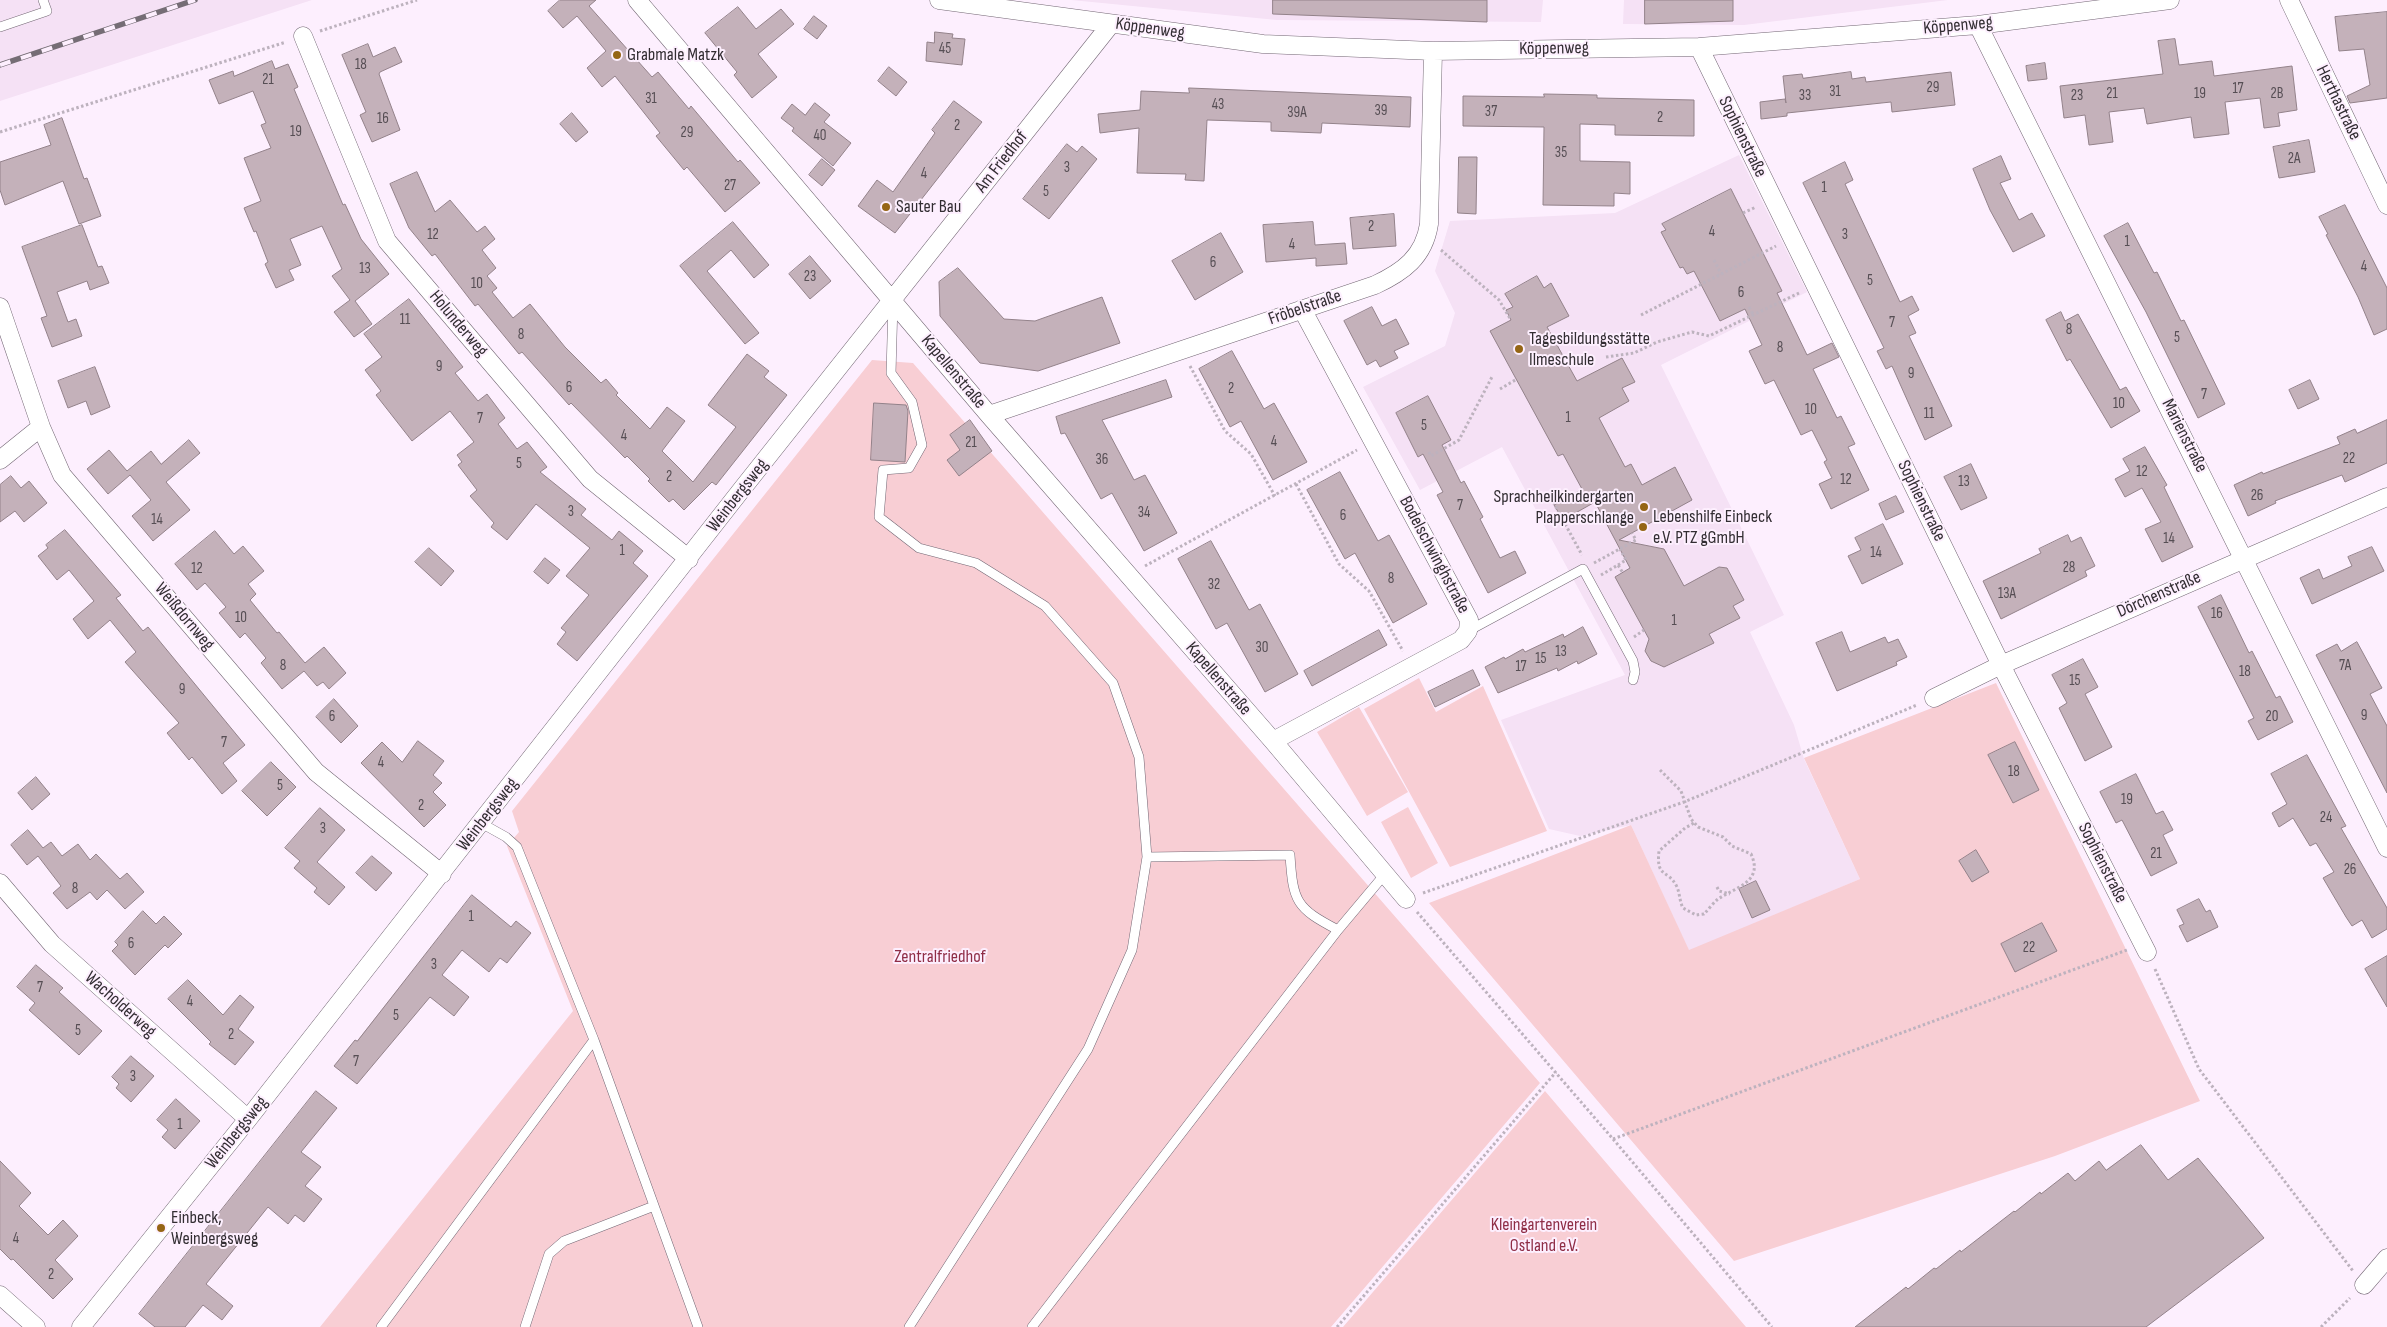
<!DOCTYPE html>
<html>
<head>
<meta charset="utf-8">
<style>
	body { margin:0 }
	canvas { display:block; background:#fdeffe }
</style>
</head>
<body>
<canvas width="2387" height="1327"></canvas>
<script>
const context = document.querySelector('canvas').getContext('2d');
context.lineJoin = 'round';
function paint(path, color) { context.fillStyle = color; context.fill(path, 'evenodd'); }
function strokePath(path, color, width, dash) { context.strokeStyle = color; context.lineWidth = width; context.lineCap = dash ? 'butt' : 'round'; context.setLineDash(dash || []); context.stroke(path); }
function write(font, color, halo, rows, align = 'center') {
  context.font = font + ' "Sofia Sans Condensed",sans-serif'; context.lineWidth = 4; context.setLineDash([]); context.textBaseline = 'middle'; context.strokeStyle = halo; context.fillStyle = color; for (const [text, x, y, turn = 0] of rows) {
    context.save(); context.translate(x, y); context.rotate((+turn || 0) * Math.PI / 180); context.textAlign = isNaN(turn) ? turn : align; if (halo) context.strokeText(text, 0, 0); context.fillText(text, 0, 0); context.restore();
  }
}
const built = new Path2D(`
	M0 0H312L0 101Z
	M1071 0H1543L1541 22 1277 20Z
	M1624 0H1948L1744 25 1623 24Z
	M1739 155 1807 292 1661 365 1784 615 1750 632 1794 725 1804 759 1860 879 1689 951 1631 825 1580 836 1549 829 1501 720 1625 675 1502 447 1420 490 1363 387 1445 346 1455 313 1435 271 1450 221 1615 213Z`);
const green = new Path2D(`
	M872 360 913 363 1540 1083 1331 1327H320L573 1011 507 846 519 832 512 811Z
	M1419 678 1436 712 1483 686 1547 831 1450 867 1364 709Z
	M1996 683 2200 1101 2055 1156 1734 1261 1429 903 1631 825 1689 950 1860 879 1804 758Z
	M1359 707 1408 792 1367 816 1317 732Z
	M1408 807 1438 863 1411 878 1381 822Z
	M1545 1091 1746 1327H1343Z`);
const building = new Path2D(`
	M560 0H596L589 6 652 77 658 72 689 109 691 106 738 162 740 160 760 183 725 212 687 167 684 170 656 136 660 133 615 76 602 87 587 68 606 51 577 16 563 28 548 11Z
	M1273 0H1487V22L1273 14Z
	M1645 0H1733V21L1645 24Z
	M738 7 756 29 781 9 794 24 758 54 777 77 752 98 734 75 737 72 705 33Z
	M2387 12V98L2350 103 2347 96 2370 85 2364 49 2339 51 2335 17Z
	M814 16 827 26 817 39 804 29Z
	M935 32 953 34 952 38 965 39 962 65 926 61 927 42 934 43Z
	M2175 39 2179 65 2212 61 2214 76 2292 66 2297 110 2278 113 2280 126 2264 128 2260 98 2225 102 2229 134 2194 138 2191 117 2147 124 2144 108 2109 112 2113 142 2089 145 2085 115 2064 118 2060 86 2163 74 2158 41Z
	M368 44 373 57 395 47 402 62 380 72 379 74 400 130 372 142 360 115 366 112 342 55Z
	M272 61 275 69 288 64 298 87 294 89 343 205 345 204 361 239 389 274 355 301 372 324 354 337 334 312 350 300 332 276 342 269 322 226 290 239 301 265 289 270 294 280 276 288 265 264 268 262 256 231 254 232 244 208 261 201 244 158 271 148 261 125 266 123 253 91 219 104 209 80 233 71 234 76Z
	M2045 63 2047 79 2028 81 2026 66Z
	M889 67 907 82 896 96 878 81Z
	M1851 72 1852 79 1865 77 1866 82 1951 72 1955 105 1892 112 1891 102 1787 113V116L1761 119 1760 102 1785 99 1786 103 1783 76 1802 74 1803 78Z
	M1189 88 1411 97 1410 127 1322 123 1321 133 1271 131V122L1207 120 1204 181 1185 180 1186 174 1137 173 1139 128 1100 133 1098 114 1140 110 1141 91 1189 93Z
	M1544 94 1597 95V98L1694 100V136L1615 135V125L1580 124V161L1630 162V194L1614 193V206L1543 205 1544 127 1463 126V96L1544 97Z
	M954 101 982 122 895 233 858 206 877 180 893 192 935 133 932 130Z
	M815 103 830 115 824 122 851 143 833 166 792 131 794 128 781 118 792 104 805 115Z
	M572 113 588 132 576 142 560 124Z
	M62 118 84 179 87 178 101 216 79 224 63 181 5 205 0 190V162L51 145 44 125Z
	M2309 140 2315 172 2279 178 2273 147Z
	M1067 144 1077 152 1082 146 1097 159 1049 219 1023 199Z
	M2001 156 2011 179 2000 183 2019 220 2032 213 2045 236 2013 252 1990 210 1973 169Z
	M1459 157H1477L1476 214 1458 213Z
	M822 159 835 170 822 186 809 175Z
	M1845 162 1853 180 1845 184 1900 302 1912 296 1919 310 1908 316 1916 333 1909 336 1952 426 1925 440 1892 366 1886 369 1877 351 1884 348 1803 183Z
	M417 172 435 212 450 200 477 232 485 226 495 239 482 250 496 268 487 276 497 288 492 292 513 318 530 304 565 347 601 383 606 379 618 393 616 395 650 429 667 407 685 421 662 451 693 482 736 427 708 405 747 354 769 371 764 377 787 395 716 485 712 482 684 510 673 499 669 502 648 481 650 479 627 456 625 458 571 403 569 405 522 352 519 354 478 304 475 306 435 254 432 256 409 228 390 184Z
	M1731 189 1782 291 1777 293 1807 355 1832 343 1839 357 1813 369 1837 418 1841 416 1855 444 1848 447 1869 490 1831 509 1819 484 1832 478 1824 462 1827 460 1812 430 1801 435 1774 380 1765 384 1749 351 1762 345 1745 309 1720 321 1694 271 1687 274 1683 267 1680 268 1661 232 1666 230 1662 224Z
	M2345 205 2387 288V329L2374 335 2358 297 2326 235 2328 234 2319 217Z
	M1394 214 1396 246 1353 249 1350 218Z
	M733 222 769 265 754 278 731 250 707 271 759 333 745 344 680 266Z
	M1313 222 1315 245 1345 243 1347 264 1316 266V258L1266 262 1263 225Z
	M2128 223 2154 273 2157 272 2181 321 2184 320 2225 404 2198 418 2146 312 2104 236Z
	M82 225 98 267 102 266 109 283 90 290 87 281 57 292 68 322 76 319 82 336 52 347 41 318 47 316 22 247Z
	M1221 233 1243 272 1195 300 1172 261Z
	M810 256 831 281 810 299 789 274Z
	M958 268 1004 319 1035 321 1102 297 1120 343 1038 371 980 363 940 316 939 282Z
	M1537 276 1544 288 1551 283 1569 316 1547 327 1577 381 1622 358 1635 382 1622 388 1629 401 1599 418 1625 467 1631 464 1642 485 1675 467 1692 500 1619 540 1664 549 1684 586 1719 567 1727 568 1744 600 1733 606 1740 618 1709 634 1714 643 1664 667 1651 661 1645 651 1649 639 1615 577 1630 568 1595 502 1563 520 1554 505 1582 489 1563 454 1558 456 1490 331 1511 320 1506 310 1513 307 1505 294Z
	M409 299 463 367 455 373 478 401 487 394 505 418 498 424 517 449 527 442 547 467 540 472 586 509 581 515 612 540 619 531 643 551 633 563 648 576 577 661 557 644 566 632 561 628 589 595 566 576 590 548 536 504 507 540 491 527 494 523 470 496 477 490 458 465 462 462 457 455 474 442 450 411 412 441 376 395 381 391 365 370 382 357 364 334Z
	M1372 307 1382 326 1396 319 1409 344 1394 351 1398 358 1380 367 1376 360 1367 365 1344 321Z
	M2061 312 2065 321 2078 314 2120 390 2126 387 2140 411 2111 428 2070 359 2067 361 2046 320Z
	M1232 351 1264 409 1274 403 1307 462 1273 480 1241 421 1230 427 1199 369Z
	M95 367 110 407 91 415 86 401 68 408 58 381Z
	M1166 380 1172 397 1102 420 1134 480 1145 475 1177 533 1144 551 1112 493 1101 499 1065 433 1061 434 1056 417Z
	M2310 380 2319 399 2298 409 2289 390Z
	M1428 396 1451 440 1442 445 1461 483 1464 481 1483 517 1480 519 1500 558 1515 551 1526 573 1488 593 1437 495 1443 492 1423 454 1418 457 1396 413Z
	M874 403 906 405 908 411 905 462 871 460Z
	M970 420 992 451 959 476 947 460 960 450 950 435Z
	M2387 420V463L2345 482 2342 475 2275 501 2276 503 2248 516 2234 485 2262 472 2263 474 2340 444 2337 437 2355 429 2357 433Z
	M189 440 200 453 166 482 190 510 153 541 132 516 151 500 130 475 108 494 87 469 109 450 127 471 151 451 161 464Z
	M2145 447 2167 485 2164 487 2193 547 2162 562 2145 529 2161 522 2142 488 2125 497 2115 479 2130 471 2123 459Z
	M1971 464 1987 498 1961 510 1944 477Z
	M1340 472 1378 541 1389 535 1427 604 1393 623 1355 553 1345 559 1307 490Z
	M11 476 21 488 29 481 47 503 24 522 15 511 0 522V485Z
	M1896 496 1904 512 1886 520 1879 504Z
	M1883 524 1903 564 1862 584 1848 556 1861 550 1855 538Z
	M65 530 121 595 116 598 143 631 148 627 245 745 223 763 237 781 222 794 192 757 189 760 167 733 179 723 125 662 136 652 110 620 88 639 73 619 94 601 69 570 57 580 38 556 48 548 46 545Z
	M215 531 234 554 243 546 264 571 248 584 256 594 250 600 277 633 279 632 305 663 324 647 346 673 329 689 323 682 317 686 304 671 282 689 261 663 266 658 245 633 240 638 219 613 226 607 205 583 197 590 175 564Z
	M2068 535 2071 542 2081 537 2095 566 2085 571 2087 576 2001 619 1983 581 2041 553 2039 549Z
	M1211 541 1249 610 1260 604 1298 674 1265 692 1227 623 1216 629 1178 559Z
	M2372 547 2384 571 2312 604 2300 578 2319 569 2323 579 2352 566 2348 557Z
	M429 548 454 571 441 586 415 562Z
	M545 558 560 570 548 584 534 572Z
	M2221 595 2249 653 2252 651 2276 698 2280 696 2293 722 2258 740 2248 721 2254 718 2198 607Z
	M1583 627 1597 654 1578 664 1577 661 1558 671 1557 668 1498 693 1485 667 1504 657 1505 659 1523 649 1525 652 1563 634 1564 637Z
	M1379 630 1387 645 1312 686 1304 671Z
	M1842 632 1850 652 1885 637 1888 643 1898 639 1907 657 1896 662 1897 665 1837 691 1816 643Z
	M2357 642 2382 688 2370 694 2387 726V793L2316 655 2337 644 2341 651Z
	M2083 659 2098 687 2085 694 2112 747 2085 761 2059 708 2067 703 2052 675Z
	M1473 670 1480 685 1435 707 1428 692Z
	M334 699 358 726 341 743 316 717Z
	M418 741 444 761 433 775 442 783 433 792 446 805 424 827 361 763 382 742 402 762Z
	M2015 742 2039 790 2013 803 1988 755Z
	M2307 755 2346 826 2341 828 2387 908V929L2372 938 2362 920 2352 926 2346 917 2323 878 2334 872 2316 843 2310 846 2293 818 2279 827 2272 813 2287 804 2271 774Z
	M271 762 296 787 267 816 242 791Z
	M2136 774 2156 814 2163 811 2173 830 2163 835 2177 863 2151 876 2122 820 2116 823 2100 792Z
	M36 777 50 794 32 810 18 793Z
	M320 808 345 830 317 862 345 887 329 905 314 892 317 888 294 868 300 861 285 848Z
	M28 830 43 848 51 842 62 856 78 844 90 860 96 854 120 879 127 873 144 892 125 909 107 890 97 900 90 892 67 909 53 893 61 886 38 856 27 865 11 845Z
	M1976 850 1989 872 1972 882 1959 861Z
	M372 856 392 873 376 891 356 873Z
	M1756 881 1770 910 1752 918 1739 889Z
	M472 895 511 927 516 921 531 933 507 963 500 958 489 972 462 950 442 975 469 997 454 1016 430 997 357 1084 334 1066 355 1040 357 1041Z
	M2199 899 2206 912 2210 910 2218 927 2187 942 2179 926 2184 924 2177 910Z
	M143 911 156 924 164 916 182 934 168 948 165 945 135 975 112 951 118 945 115 942Z
	M2042 923 2057 951 2015 972 2001 944Z
	M2387 956V1007L2365 969Z
	M36 965 63 988 59 992 102 1031 79 1055 29 1010 35 1003 17 987Z
	M188 980 223 1015 240 995 254 1007 238 1029 254 1042 235 1065 209 1044 211 1042 168 999Z
	M131 1056 154 1076 131 1102 116 1088 119 1084 112 1077Z
	M316 1091 337 1108 301 1152 321 1167 305 1186 322 1199 304 1222 295 1215 288 1224 268 1207 206 1284 233 1306 222 1320 203 1305 185 1327H155L139 1314Z
	M176 1099 200 1121 175 1149 162 1137 168 1130 157 1120Z
	M2141 1145 2168 1180 2198 1158 2264 1238 2146 1327H1855L1906 1287 1908 1289 1934 1268 1936 1269 1960 1250 1961 1252 2014 1211 2015 1212 2040 1192 2041 1194 2068 1173 2075 1181 2099 1161 2106 1170Z
	M0 1161 31 1193 19 1206 48 1235 63 1220 78 1236 55 1260 73 1279 53 1299 13 1259 11 1260 0 1249Z`);
const path = new Path2D(`
	M320 31 417 0
	M0 132 286 42
	M1743 213 1756 207
	M1441 250 1499 300 1511 320
	M1714 260 1721 274
	M1749 307 1754 316
	M1641 315 1776 246
	M1606 357 1634 353 1657 342 1692 332 1709 336 1799 293
	M1190 366 1225 431 1251 454 1275 496
	M1500 389 1517 379
	M1429 452 1431 456 1459 440 1493 375
	M1296 484 1339 564 1369 591 1403 651
	M1560 493 1551 498 1582 555
	M1594 563 1636 540 1632 533
	M1618 565 1626 560 1620 549
	M1145 566 1357 450
	M1601 575 1618 565 1623 573
	M1634 637 1644 630
	M1660 770 1681 791 1691 819 1698 827 1723 837 1732 846 1751 854C1764 882 1736 887 1718 899 1713 903 1708 910 1704 914L1696 915 1683 908C1679 900 1680 892 1676 885 1667 869 1656 878 1659 851L1685 828 1694 823
	M1717 887 1719 891 1730 894
	M1423 893 1684 802 1917 705
	M1417 912 1613 1139 1772 1327
	M2155 969 2199 1069 2353 1271
	M1613 1139 2127 950
	M1337 1327 1556 1072
	M2321 1327 2350 1298`);
const service = new Path2D(`
	M0 27 47 11 43 0
	M893 303 891 373 912 402 922 445 909 468 883 470 879 517 919 548 976 563 1045 606 1113 683 1139 757 1147 857 1132 950 1088 1049 909 1327
	M1468 631 1583 569 1633 661 1635 672 1633 680
	M1147 857 1290 855C1293 902 1296 908 1338 930
	M594 1040 698 1327
	M381 1327 594 1040 517 847 506 837 481 823
	M525 1327 549 1254 564 1241 654 1206
	M1032 1327 1338 930 1385 874`);
const minor = new Path2D(`
	M637 0 989 415 1273 741 1406 899
	M939 0 1263 44 1433 51 1699 47 1978 25 2170 0
	M2289 0 2387 205
	M1978 25 2387 848
	M303 36 387 241 590 479 689 559
	M1699 47 2001 665 2147 952
	M0 307 41 427 62 475 316 772 442 874
	M989 415 1375 285C1403 272 1424 257 1429 224L1433 51
	M0 460 41 427
	M1934 698 2001 665 2387 497
	M1273 741 1461 640 1468 631 1469 620 1302 309
	M0 883 52 944 248 1119
	M2364 1285 2387 1258
	M0 1295 36 1327
	M81 1327 248 1119 742 489 1111 24`);
const rail = new Path2D(`
	M0 65 195 0`);
const markers = [
	[617,55,5,"#956615"],
	[886,207,5,"#956615"],
	[1519,349,5,"#956615"],
	[1644,507,5,"#956615"],
	[1643,527,5,"#956615"],
	[161,1228,5,"#956615"]
];
const numberNames = [
	["45",945,49],
	["18",361,65],
	["21",268,80],
	["29",1933,88],
	["17",2238,89],
	["31",1835,92],
	["21",2112,94],
	["19",2200,94],
	["2B",2277,94],
	["33",1805,96],
	["23",2077,96],
	["31",651,99],
	["43",1218,105],
	["39",1381,111],
	["37",1491,112],
	["39A",1297,113],
	["2",1660,118],
	["16",383,119],
	["2",957,126],
	["19",296,132],
	["29",687,133],
	["40",820,136],
	["35",1561,153],
	["2A",2294,159],
	["3",1067,168],
	["4",924,174],
	["27",730,186],
	["1",1824,188],
	["5",1046,192],
	["2",1371,227],
	["4",1712,232],
	["12",433,235],
	["3",1845,235],
	["1",2127,242],
	["4",1292,245],
	["6",1213,263],
	["4",2364,267],
	["13",365,269],
	["23",810,277],
	["5",1870,281],
	["10",477,284],
	["6",1741,293],
	["11",405,320],
	["7",1892,323],
	["8",2069,330],
	["8",521,335],
	["5",2177,338],
	["8",1780,348],
	["9",439,367],
	["9",1911,374],
	["6",569,388],
	["2",1231,389],
	["7",2204,395],
	["10",2119,404],
	["10",1811,410],
	["11",1929,414],
	["1",1568,418],
	["7",480,419],
	["5",1424,426],
	["4",624,436],
	["4",1274,442],
	["21",971,443],
	["22",2349,459],
	["36",1102,460],
	["5",519,464],
	["12",2142,472],
	["2",669,477],
	["12",1846,480],
	["13",1964,482],
	["26",2257,496],
	["7",1460,506],
	["3",571,512],
	["34",1144,513],
	["6",1343,516],
	["14",157,520],
	["14",2169,539],
	["1",622,551],
	["14",1876,553],
	["28",2069,568],
	["12",197,569],
	["8",1391,579],
	["32",1214,585],
	["13A",2007,594],
	["16",2217,614],
	["10",241,618],
	["1",1674,621],
	["30",1262,648],
	["13",1561,652],
	["15",1541,659],
	["8",283,666],
	["7A",2345,666],
	["17",1521,667],
	["18",2245,672],
	["15",2075,681],
	["9",182,690],
	["9",2364,716],
	["6",332,717],
	["20",2272,717],
	["7",224,743],
	["4",381,763],
	["18",2014,772],
	["5",280,786],
	["19",2127,800],
	["2",421,806],
	["24",2326,818],
	["3",323,829],
	["21",2156,854],
	["26",2350,870],
	["8",75,889],
	["1",471,917],
	["6",131,944],
	["22",2029,948],
	["3",434,965],
	["7",40,988],
	["4",190,1002],
	["5",396,1016],
	["5",78,1031],
	["2",231,1035],
	["7",356,1062],
	["3",133,1077],
	["1",180,1125],
	["4",16,1239],
	["2",51,1275]
];
const streetNames = [
	["Köppenweg",1958,26,-5],
	["Köppenweg",1150,29,8],
	["Köppenweg",1554,49,-1],
	["Herthastraße",2338,103,64],
	["Sophienstraße",1742,137,64],
	["Am Friedhof",1002,162,-52],
	["Fröbelstraße",1305,308,-19],
	["Holunderweg",458,324,50],
	["Kapellenstraße",953,372,50],
	["Marienstraße",2184,436,63],
	["Weinbergsweg",738,496,-52],
	["Sophienstraße",1921,501,64],
	["Bodelschwinghstraße",1434,555,62],
	["Dörchenstraße",2159,595,-24],
	["Weißdornweg",184,617,50],
	["Kapellenstraße",1218,679,49],
	["Weinbergsweg",488,815,-52],
	["Sophienstraße",2102,863,63],
	["Wacholderweg",120,1005,42],
	["Weinbergsweg",237,1133,-51]
];
const poiNames = [
	["Grabmale Matzk",627,55],
	["Sauter Bau",896,207],
	["Tagesbildungsstätte",1529,339],
	["Ilmeschule",1529,360],
	["Sprachheilkindergarten",1634,497,"right"],
	["Plapperschlange",1634,518,"right"],
	["Lebenshilfe Einbeck",1653,517],
	["e.V. PTZ gGmbH",1653,538],
	["Einbeck,",171,1218],
	["Weinbergsweg",171,1239]
];
const parkNames = [
	["Zentralfriedhof",940,957],
	["Kleingartenverein",1544,1225],
	["Ostland e.V.",1544,1246]
];
paint(built, '#f5e1f5');
paint(green, '#f8ced4');
paint(building, '#c4b1ba');
strokePath(building, '#93828a', 1);
strokePath(service, '#736774', 10);
strokePath(minor, '#736774', 19);
strokePath(path, '#bdb2be', 3, [2.5, 2.5]);
strokePath(service, '#fff', 9);
strokePath(minor, '#fff', 18);
strokePath(rail, '#756d75', 5.5);
strokePath(rail, '#fdeffe', 4, [11]);
for (const [x, y, r, color] of markers) { const dot = new Path2D(); dot.arc(x, y, r, 0, 2 * Math.PI); context.fillStyle = color; context.fill(dot); strokePath(dot, '#fdeffe', 2); }
write('15px', '#564e54', null, numberNames);
write('18px', '#322d32', '#fdeffe', streetNames);
write('18px', '#322d32', '#fdeffe', poiNames, 'left');
write('18px', '#8f2d46', '#fdeffe', parkNames);
</script>
</body>
</html>
